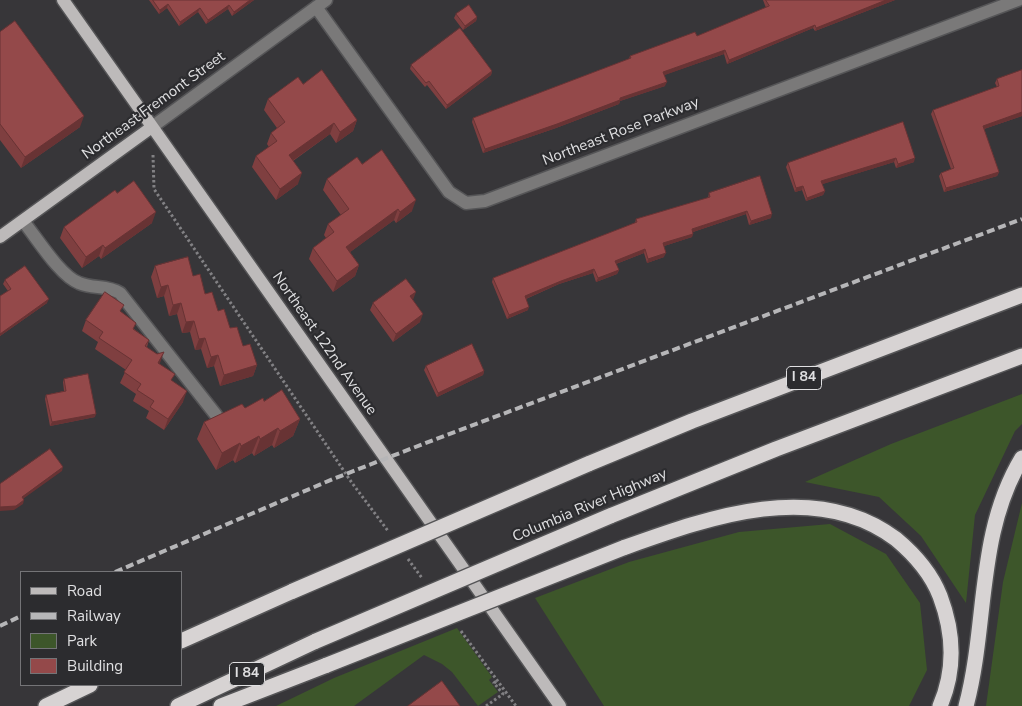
<!DOCTYPE html>
<html>
<head>
<meta charset="utf-8">
<style>
	body { margin:0 }
	#map { position:relative; width:1022px; height:706px; overflow:hidden; background:#373639; font-family:"Nunito Sans",sans-serif }
	canvas { display:block }
	.legend { position:absolute; left:20px; top:571px; width:162px; height:115px; box-sizing:border-box; background:#2c2c2f; border:1px solid #747477; margin:0; padding:6px 9px; list-style:none; font-size:15px; color:#e0e0e2 }
	.legend li { display:flex; align-items:center; gap:10px; height:25px }
	.legend b { width:25px; border:1px solid #747477 }
</style>
</head>
<body>
<div id="map">
<canvas width="1022" height="706"></canvas>
<ul class="legend">
<li><b style="height:6px;background:#bdbaba"></b>Road</li>
<li><b style="height:6px;background:#b6b6b8"></b>Railway</li>
<li><b style="height:14px;background:#3d562a"></b>Park</li>
<li><b style="height:14px;background:#94494a"></b>Building</li>
</ul>
</div>
<script>
const context = document.querySelector('canvas').getContext('2d');
context.lineJoin = 'round';
function paint(path, color) { context.fillStyle = color; context.fill(path, 'evenodd'); }
function strokePath(path, color, width, dash) { context.strokeStyle = color; context.lineWidth = width; context.lineCap = dash ? 'butt' : 'round'; context.setLineDash(dash || []); context.stroke(path); }
function write(font, color, halo, rows, align = 'center') {
  context.font = font + ' "Nunito Sans",sans-serif'; context.lineWidth = 4.5; context.setLineDash([]); context.textBaseline = 'middle'; context.strokeStyle = halo; context.fillStyle = color; for (const [text, x, y, turn = 0] of rows) {
    context.save(); context.translate(x, y); context.rotate((+turn || 0) * Math.PI / 180); context.textAlign = isNaN(turn) ? turn : align; if (halo) context.strokeText(text, 0, 0); context.fillText(text, 0, 0); context.restore();
  }
}
const green = new Path2D(`
	M1022 394V424L1015 431 975 515 966 603 921 536 879 497 805 482 891 444Z
	M1022 503V706H986L1003 582Z
	M830 524 886 554 920 603 927 670 909 706H604L535 598 629 562 739 532Z
	M457 628 492 677 489 680 498 692 478 706 452 672 442 664 424 655 354 706H276L334 678Z`);
const path = new Path2D(`
	M153 155 154 189 352 483 388 531
	M408 559 422 578
	M461 631 516 706
	M486 706 503 694 494 683 498 680`);
const minor = new Path2D(`
	M316 7 449 192 466 203 485 201 1018 0
	M152 127 326 0
	M23 221C37 238 60 276 79 283 93 289 107 285 120 293L216 415`);
const major = new Path2D(`
	M63 0 560 706
	M0 237 152 127`);
const highway = new Path2D(`
	M588 464 692 421 1022 295
	M610 516 776 449 1022 356
	M623 548C707 518 815 478 896 539 914 554 931 573 940 596 954 633 956 669 940 706
	M181 641 293 591
	M46 706 90 685
	M178 706 316 641
	M221 706 327 665
	M966 706C988 624 976 534 1022 458`);
const rail = new Path2D(`
	M115 572 333 479 436 439 1022 219
	M0 626 21 616`);
const highwayBridge = new Path2D(`
	M293 591 588 464
	M316 641 610 516
	M327 665 623 548`);
const wall = new Path2D(`
	M149 0H254L232 16 228 9 206 24 198 12 179 26 167 8 159 14Z
	M763 0H895L815 31 813 28 727 64 724 54 664 75 665 86 620 101 619 104 556 128 483 153 472 122 473 118 629 59 630 56 697 36 766 8Z
	M456 14 477 17 476 21 463 30 454 18Z
	M0 32 80 127 21 168 0 140Z
	M411 65 492 71 491 75 446 109 427 85 425 87 410 69Z
	M1022 70V116L984 129 999 172 997 176 944 192 939 176 941 173 951 169 931 114 933 110 997 87 995 83 997 79Z
	M303 84 357 120 353 131 336 143 330 134 293 161 298 184 276 200 252 167 256 156 269 147 267 144 271 133 277 128 264 110 268 99Z
	M903 122 914 162 896 168 894 162 822 184 825 191 823 195 806 201 802 190 795 192 786 167 788 163Z
	M362 164 412 211 396 223 394 220 350 252 359 265 355 276 333 292 309 259 313 248 326 238 324 235 328 224 341 215 323 190 327 179Z
	M117 193 152 223 101 259 99 256 82 268 60 238 64 227Z
	M709 193 771 218 749 225 746 214 693 232 692 237 664 246V257L647 263 644 253 616 264 619 270 617 274 596 282 593 273 559 284 526 299 528 310 507 319 492 282 493 278 635 223 636 219 708 198Z
	M155 266 193 276 257 365 253 376 220 386 214 366 207 368 201 349 195 350 190 332 182 333 177 314 169 316 164 296 157 298 151 277Z
	M5 280 47 303 0 336V296L8 291 3 284Z
	M413 300 420 322 393 342 370 310 373 303Z
	M121 312 134 329 149 340 147 347 172 381 183 402 164 430 146 418 149 411 133 401 136 394 120 383 126 370 95 349 98 342 82 331 86 320Z
	M426 366 484 371 483 375 437 397 424 370Z
	M64 379 95 417 50 426 45 399 46 395 64 391 63 382Z
	M264 401 300 419 293 436 274 448 272 445 254 456 252 453 235 463 233 460 216 470 197 439 204 422 245 408Z`);
const shadedWall = new Path2D(`
	M250 0H254L232 16 234 12Z
	M886 0H895L815 31 816 28Z
	M168 4 167 8 159 14 160 10Z
	M229 5 228 9 206 24 208 20Z
	M200 8 198 12 179 26 180 22Z
	M477 17 476 21 463 30 465 26Z
	M815 25 813 28 727 64 729 60Z
	M725 50 724 54 662 76 663 72Z
	M492 71 491 75 446 109 447 105Z
	M667 82 665 86 620 101 619 104 556 128 483 153 485 149 620 98Z
	M1022 112V116L981 130 983 126Z
	M84 116 80 127 21 168 25 157Z
	M357 120 353 131 336 143 340 132Z
	M334 123 330 134 285 166 289 155Z
	M896 158 894 162 820 185 821 181Z
	M915 158 914 162 896 168 898 164Z
	M999 172 997 176 944 192 946 188Z
	M302 173 298 184 276 200 280 189Z
	M803 186 802 190 795 192 796 188Z
	M825 191 823 195 806 201 807 198Z
	M416 200 412 211 396 223 400 212Z
	M398 209 394 220 342 258 346 247Z
	M747 211 746 214 690 233 692 229Z
	M156 212 152 223 101 259 105 248Z
	M772 214 771 218 749 225 751 221Z
	M693 234 692 237 661 247 663 243Z
	M103 245 99 256 82 268 86 257Z
	M645 249 644 253 613 265 615 261Z
	M666 253 664 257 647 263 648 259Z
	M359 265 355 276 333 292 337 281Z
	M594 269 593 273 559 284 523 300 525 296 561 281Z
	M619 270 617 274 596 282 598 278Z
	M168 285 164 296 157 298 161 287Z
	M416 292 413 300 410 296Z
	M49 299 47 303 0 336V334Z
	M181 303 177 314 169 316 173 305Z
	M529 307 528 310 507 319 509 315Z
	M423 314 420 322 393 342 396 334Z
	M194 321 190 332 182 333 186 322Z
	M205 338 201 349 195 350 199 339Z
	M164 352 160 363 154 374 158 363Z
	M218 355 214 366 207 368 211 357Z
	M257 365 253 376 220 386 224 375Z
	M484 371 483 375 437 397 438 393Z
	M187 391 183 402 164 430 168 419Z
	M96 414 95 417 50 426 52 422Z
	M300 419 293 436 274 448 280 431Z
	M278 428 272 445 254 456 260 439Z
	M259 436 252 453 235 463 241 446Z
	M240 443 233 460 216 470 222 453Z
	M63 467 62 471 20 501 22 497Z
	M24 500 23 504 14 510 0 511V507Z`);
const building = new Path2D(`
	M153 0H250L234 12 229 5 208 20 200 8 180 22 168 4 160 10Z
	M766 0H886L816 28 815 25 729 60 725 50 663 72 667 82 620 98V100L557 124 485 149 473 118 631 58 630 56 695 32 697 36 769 6Z
	M469 5 477 17 465 26 456 14Z
	M15 21 84 116 25 157 0 124V32Z
	M460 28 492 71 447 105 429 81 426 83 411 65Z
	M322 70 357 120 340 132 334 123 289 155 302 173 280 189 256 156 277 141 271 133 285 122 268 99 298 77 303 84Z
	M1022 70V112L983 126 999 172 946 188 941 173 954 168 933 110 999 86 997 79Z
	M903 122 915 158 898 164 896 158 821 181 825 191 807 198 803 186 796 188 788 163Z
	M382 150 416 200 400 212 398 209 346 247 359 265 337 281 313 248 334 232 328 224 349 209 327 179 357 157 362 164Z
	M760 176 772 214 751 221 747 211 692 229 693 234 663 243 666 253 648 259 645 249 615 261 619 270 598 278 594 269 561 281 525 296 529 307 509 315 493 278 637 222 636 219 710 197 709 193Z
	M134 181 156 212 105 248 103 245 86 257 64 227 115 190 117 193Z
	M188 257 193 276 200 274 205 294 212 292 218 311 224 309 230 328 237 327 243 346 250 344 257 365 224 375 218 355 211 357 205 338 199 339 194 321 186 322 181 303 173 305 168 285 161 287 155 266Z
	M25 266 49 299 0 334V296L11 289 5 280Z
	M406 279 416 292 410 296 423 314 396 334 373 303Z
	M105 292 124 305 120 311 136 323 133 329 149 340 145 346 157 354 164 352 158 363 175 374 171 380 187 391 168 419 150 407 154 401 137 390 141 384 124 372 132 360 99 338 103 332 86 320Z
	M472 344 484 371 438 393 426 366Z
	M88 374 96 414 52 422 46 395 66 391 64 379Z
	M282 390 300 419 280 431 278 428 260 439 259 436 241 446 240 443 222 453 204 422 242 404 245 408 263 398 264 401Z
	M50 449 63 467 22 497 24 500 16 506 0 507V484Z
	M442 681 460 706H408Z`);
const shields = [
	[804,378,35],
	[247,674,35]
];
const shieldNames = [
	["I 84",804,378],
	["I 84",247,674]
];
const streetNames = [
	["Northeast Fremont Street",154,106,-36],
	["Northeast Rose Parkway",621,132,-21],
	["Northeast 122nd Avenue",324,344,55],
	["Columbia River Highway",590,506,-23]
];
paint(green, '#3d562a');
strokePath(minor, '#555557', 15);
strokePath(major, '#555557', 15);
strokePath(highway, '#555557', 18);
strokePath(path, '#828184', 3, [2.5, 2.5]);
strokePath(minor, '#7a7979', 12);
strokePath(major, '#bdbaba', 12);
strokePath(highway, '#d7d3d3', 15);
strokePath(rail, '#b6b6b8', 4, [8, 4]);
strokePath(highwayBridge, '#555557', 18, []);
strokePath(highwayBridge, '#d7d3d3', 15);
paint(wall, '#7f3f40');
paint(shadedWall, '#683334');
paint(building, '#94494a');
strokePath(building, '#683334', 1);
for (const [x, y, w] of shields) { const box = new Path2D(); box.roundRect(x - w / 2, y - 11.5, w, 23, 4); context.fillStyle = '#2c2c2f'; context.fill(box); strokePath(box, '#e0e0e2', 1); }
write('bold 14px', '#e0e0e2', null, shieldNames);
write('15px', '#e0e0e2', '#2c2c2f', streetNames);
</script>
</body>
</html>
